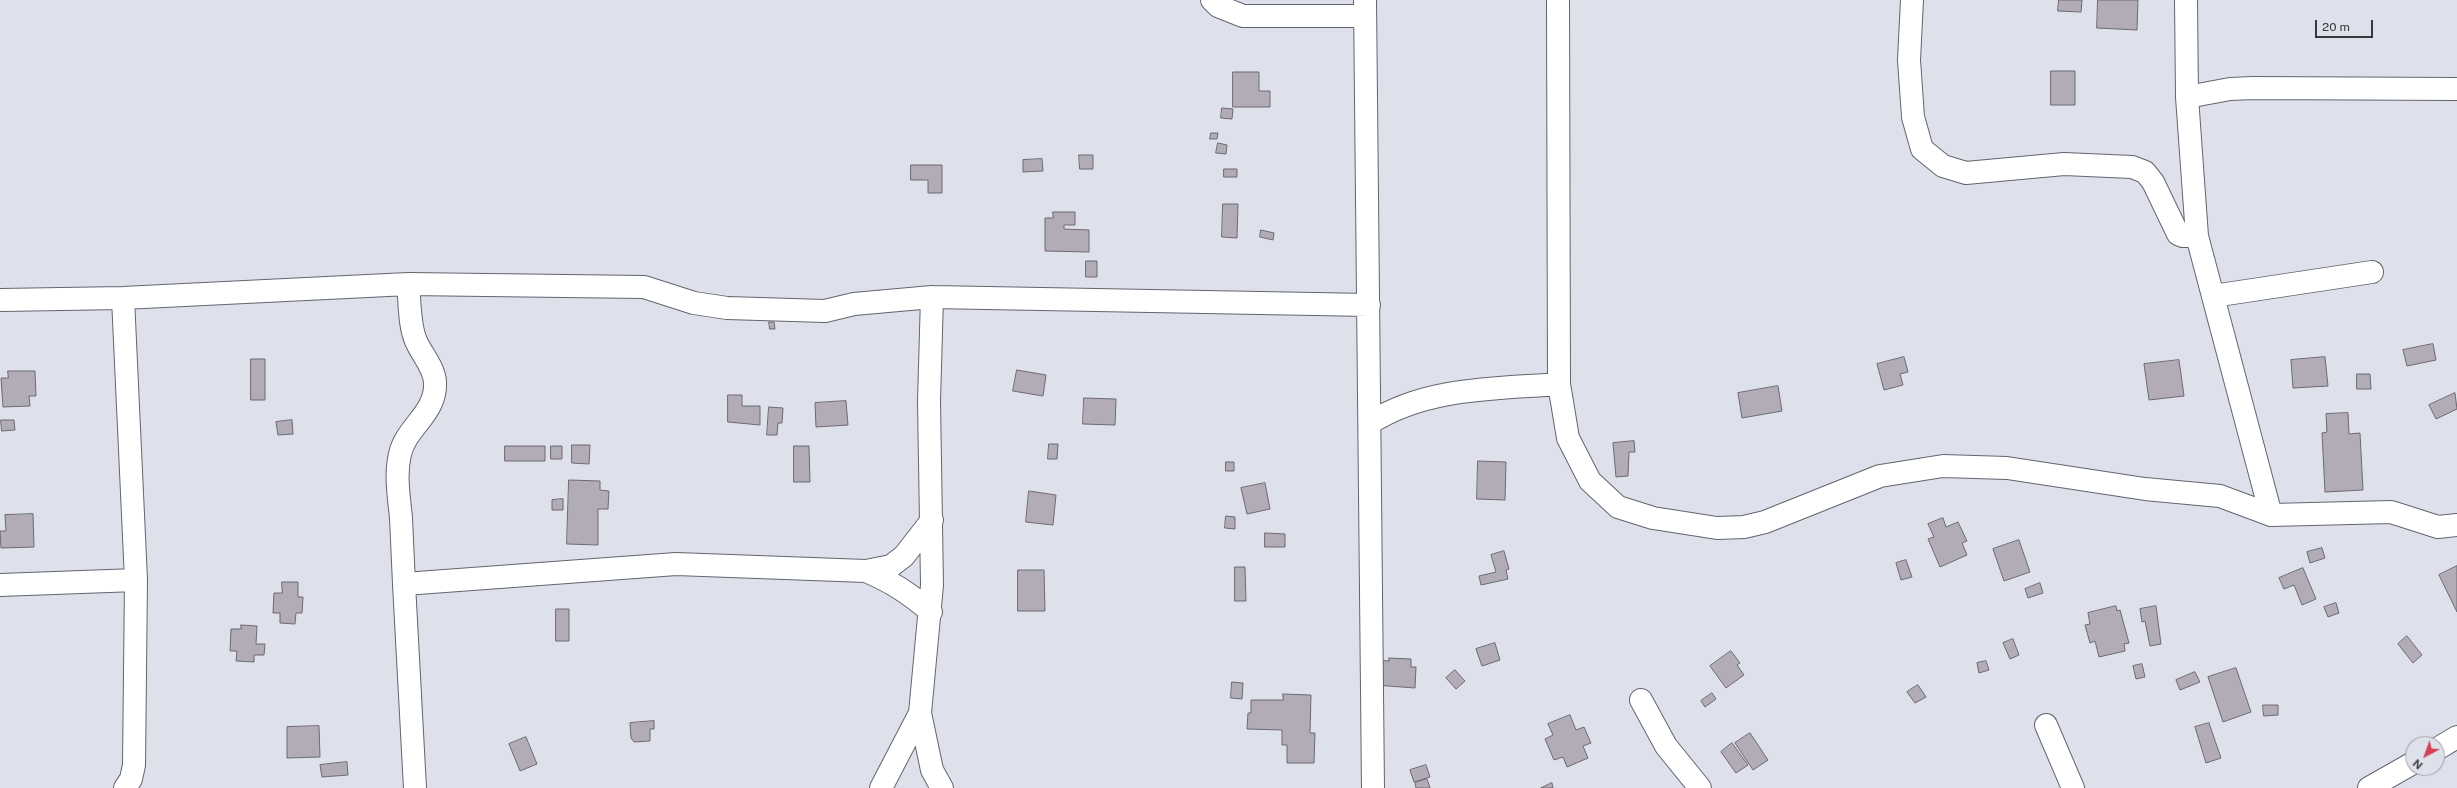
<!DOCTYPE html>
<html>
<head>
<meta charset="utf-8">
<style>
	body { margin:0 }
	#map { position:relative; width:2457px; height:788px; overflow:hidden; background:#dee1ec; font-family:"Public Sans",sans-serif }
	canvas { display:block }
	.north { position:absolute; left:2405px; top:736px; width:40px; height:40px; box-sizing:border-box; background:#dee1ec; border:1px solid #9b9da6; border-radius:50%; rotate:221deg; font-size:11px; font-weight:700; line-height:16px; text-align:center; color:#37383c }
	.north::after { content:''; display:block; margin:auto; width:14px; height:18px; background:#d24254; clip-path:polygon(50% 0,100% 100%,50% 72%,0 100%) }
	.scale { position:absolute; left:2315px; top:20px; width:58px; height:18px; box-sizing:border-box; border:2px solid #37383c; border-top:0; padding-left:5px; font-size:12px; line-height:14px; white-space:nowrap; color:#37383c; -webkit-text-stroke:3px #dee1ec; paint-order:stroke }
</style>
</head>
<body>
<div id="map">
<canvas width="2457" height="788"></canvas>
<div class="north">N</div>
<div class="scale">20 m</div>
</div>
<script>
const context = document.querySelector('canvas').getContext('2d');
context.lineJoin = 'round';
function paint(path, color) { context.fillStyle = color; context.fill(path, 'evenodd'); }
function strokePath(path, color, width, dash) { context.strokeStyle = color; context.lineWidth = width; context.lineCap = dash ? 'butt' : 'round'; context.setLineDash(dash || []); context.stroke(path); }
const building = new Path2D(`
	M2059 0H2082L2081 12 2058 11Z
	M2098 0H2138L2137 30 2097 28Z
	M2051 71H2075V105H2051Z
	M1233 72H1259V91H1270V107H1233Z
	M1222 108 1233 109 1232 119 1221 118Z
	M1211 133H1218L1217 139H1210Z
	M1218 143 1227 145 1226 154 1216 153Z
	M1079 155H1093V169H1080Z
	M1042 159 1043 171 1023 172V160Z
	M911 165H942V193H928V180H911Z
	M1224 169H1237V177H1224Z
	M1223 204H1238L1237 238 1222 237Z
	M1053 212H1075V225H1064V229L1089 230V252L1045 251V218H1053Z
	M1261 230 1274 233 1273 240 1260 237Z
	M1086 261H1097V277H1086Z
	M769 322H774L775 329H770Z
	M2433 344 2436 360 2407 366 2403 350Z
	M1904 357 1908 372 1900 374 1903 385 1884 390 1877 364Z
	M2325 357 2328 386 2293 388 2291 360Z
	M251 359H265V400H251Z
	M2179 360 2184 396 2149 400 2144 364Z
	M1017 370 1046 375 1043 396 1013 391Z
	M8 371H35L36 396H29L30 406 3 407 1 378H8Z
	M2357 374H2370L2371 389H2357Z
	M1778 386 1782 411 1742 418 1738 393Z
	M2455 393 2457 409 2436 419 2429 405Z
	M728 395H742V406H760V425L728 422Z
	M1084 398 1116 399 1115 425 1083 424Z
	M846 401 848 425 816 427 815 403Z
	M769 407 783 408 782 423H778L777 435H767Z
	M2348 413 2349 434 2360 433 2363 490 2325 492 2322 433 2327 432 2326 414Z
	M1 420H14L15 430 2 431Z
	M292 420 293 434 278 435 276 422Z
	M1634 441 1635 452H1629L1628 476 1616 477 1613 443Z
	M1049 444H1058L1057 459H1048Z
	M572 445H590L589 464 572 463Z
	M505 446H545V461H505Z
	M551 446H562V459H551Z
	M794 446H809L810 482H794Z
	M1478 461 1506 462 1505 500 1477 499Z
	M1226 462H1234V471H1226Z
	M569 480 600 481V490L609 491 608 509H598V545L567 544Z
	M1265 483 1270 509 1247 514 1241 488Z
	M1029 491 1056 495 1053 525 1026 522Z
	M563 499V510H552V500Z
	M33 514 34 547 1 548 0 531H6L5 515Z
	M1226 516 1235 517V529L1225 528Z
	M1943 518 1946 527 1958 522 1967 541 1962 543 1967 555 1940 567 1928 539 1934 537 1928 524Z
	M1265 533 1285 534V547H1265Z
	M2019 540 2030 572 2004 581 1993 549Z
	M2322 548 2325 558 2310 563 2307 552Z
	M1504 551 1509 569 1506 570 1508 579 1481 585 1479 576 1496 572 1491 555Z
	M1906 560 1912 577 1901 580 1896 563Z
	M2457 566V612L2439 575Z
	M1235 567H1245L1246 601H1235Z
	M2303 568 2316 599 2302 605 2294 585 2284 589 2279 578Z
	M1018 570H1044L1045 611H1018Z
	M282 582H298V597H303L302 613H296L295 624 280 623V613H273L274 593H282Z
	M2040 583 2043 593 2028 598 2025 589Z
	M2336 603 2339 613 2328 617 2324 607Z
	M2116 606 2117 611 2120 610 2129 643 2124 644 2125 651 2099 657 2095 641 2090 643 2085 625 2090 624 2088 613Z
	M2156 606 2161 644 2150 646 2145 621 2142 622 2140 609Z
	M556 609H569V641H556Z
	M241 625 257 626 256 644H265L264 655H254V662L236 661 237 651H230L231 629H241Z
	M2407 636 2422 655 2413 663 2398 644Z
	M2013 639 2019 655 2010 659 2003 643Z
	M1495 643 1500 660 1482 666 1476 649Z
	M1731 651 1740 663 1737 665 1744 675 1726 688 1710 666Z
	M1389 658 1411 659V667H1416L1415 688 1375 685 1376 660 1389 661Z
	M1986 661 1989 670 1979 673 1977 663Z
	M2142 664 2145 677 2136 679 2133 666Z
	M2236 668 2251 712 2223 722 2208 677Z
	M1455 670 1465 681 1456 689 1446 678Z
	M2195 672 2200 682 2180 690 2176 680Z
	M1232 682 1243 683 1242 699 1231 698Z
	M1918 685 1926 697 1915 703 1907 692Z
	M1712 693 1716 699 1705 707 1701 701Z
	M1283 694 1311 695 1310 733H1315L1314 763H1287V745H1282V730L1247 729 1248 713H1251V700H1283Z
	M2263 705H2278V715L2264 716Z
	M1570 715 1576 730 1584 727 1591 743 1583 746 1588 758 1567 767 1563 757 1554 760 1545 739 1553 735 1548 724Z
	M654 721V729H650V741L634 742 631 738 630 723Z
	M2209 723 2221 758 2206 763 2195 727Z
	M319 726 320 757 287 758V727Z
	M1750 733 1768 760 1753 770 1735 743Z
	M526 737 537 764 520 771 509 744Z
	M1732 743 1748 765 1736 773 1721 752Z
	M347 762 348 775 322 777 320 765Z
	M1426 765 1430 777 1414 782 1410 770Z
	M1427 779 1430 788H1416L1415 783Z
	M1552 783 1553 788H1541Z`);
const minor = new Path2D(`
	M1212 0 1218 6 1243 16H1364
	M1365 0 1373 788
	M1558 0 1559 384 1568 438 1590 481 1618 507 1653 518 1717 528 1744 527 1765 522 1880 476 1943 466 2007 468 2145 489 2220 496 2271 515 2391 512 2438 527 2457 525
	M1912 0 1909 60 1913 117 1922 149 1943 166 1966 173 2064 164 2132 167 2145 172 2153 182 2178 234 2183 236H2197
	M2186 0 2187 97 2197 236 2271 515
	M2187 97 2230 89 2253 88 2457 89
	M2213 296 2372 272
	M932 297 929 401 932 585 920 713 932 770 942 788
	M123 298 136 580 134 765 131 779 125 788
	M0 300 123 298 408 284 644 287 694 303 727 308 825 311 854 304 932 297 1369 305
	M1370 423C1426 387 1495 389 1559 384
	M866 571 891 566 904 556 932 520
	M404 584C403 562 402 540 401 518 399 497 395 475 400 454 406 427 437 413 435 382 434 367 422 355 416 341 409 325 410 302 408 284
	M0 585 136 580
	M1641 700 1666 746 1700 788
	M2046 725 2073 788
	M2437 749 2457 737
	M415 788 404 584 676 564 866 571C892 582 910 594 931 612
	M881 788 920 713
	M2369 788 2413 763`);
paint(building, '#b1acb6');
strokePath(building, '#6d6972', 1);
strokePath(minor, '#62656e', 24);
strokePath(minor, '#fff', 22);
</script>
</body>
</html>
